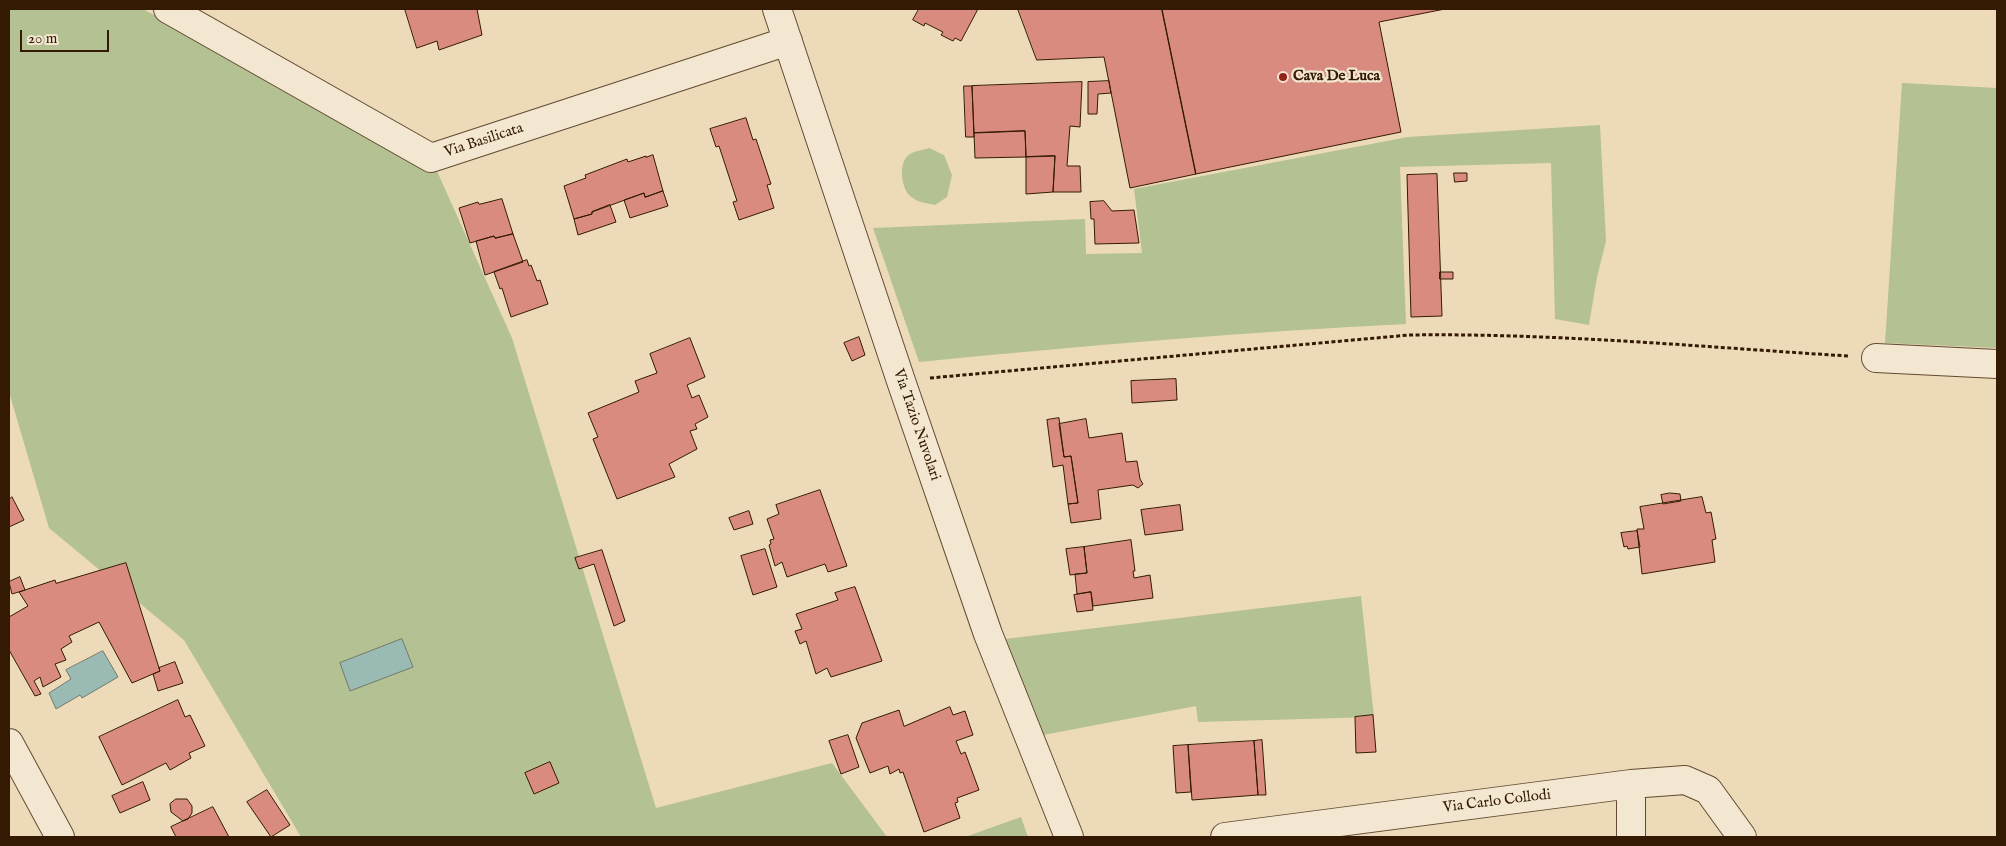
<!DOCTYPE html>
<html>
<head>
<meta charset="utf-8">
<style>
	body { margin:0 }
	#map { position:relative; width:2006px; height:846px; overflow:hidden; background:#eddab9; font-family:"IM FELL English",serif }
	canvas { display:block }
	.frame { position:absolute; inset:0; border:10px solid #351a03; pointer-events:none }
	.scale { position:absolute; left:20px; top:30px; width:89px; height:22px; box-sizing:border-box; border:2px solid #351a03; border-top:0; padding-left:6px; font-size:15px; line-height:18px; white-space:nowrap; color:#351a03; -webkit-text-stroke:4px #f3e7d2; paint-order:stroke }
</style>
</head>
<body>
<div id="map">
<canvas width="2006" height="846"></canvas>
<div class="frame"></div>
<div class="scale">20 m</div>
</div>
<script>
const context = document.querySelector('canvas').getContext('2d');
context.lineJoin = 'round';
function paint(path, color) { context.fillStyle = color; context.fill(path, 'evenodd'); }
function strokePath(path, color, width, dash) { context.strokeStyle = color; context.lineWidth = width; context.lineCap = dash ? 'butt' : 'round'; context.setLineDash(dash || []); context.stroke(path); }
function write(font, color, halo, rows, align = 'center') {
  context.font = font + ' "IM FELL English",serif'; context.lineWidth = 4.5; context.setLineDash([]); context.textBaseline = 'middle'; context.strokeStyle = halo; context.fillStyle = color; for (const [text, x, y, turn = 0] of rows) {
    context.save(); context.translate(x, y); context.rotate((+turn || 0) * Math.PI / 180); context.textAlign = isNaN(turn) ? turn : align; if (halo) context.strokeText(text, 0, 0); context.fillText(text, 0, 0); context.restore();
  }
}
const green = new Path2D(`
	M9 9H143L436 169 512 338 656 808 832 763 887 837H301L184 640 49 528 9 392Z
	M1902 83 1997 88V348L1885 343Z
	M1600 125 1606 241 1597 277 1589 325 1555 319 1551 163 1400 167 1406 324C1244 332 1081 346 919 362L873 228 1085 219 1086 254 1142 253 1134 189 1408 137Z
	M929 148 944 155 952 175 947 197 935 205C925 203 916 202 909 195 901 186 898 161 910 154 915 151 923 150 929 148Z
	M1361 596 1374 717 1198 722 1196 706 1043 735 1005 639Z
	M1021 817 1028 837H965Z`);
const water = new Path2D(`
	M402 639 413 667 350 691 340 663Z
	M103 651 118 677 82 698 80 695 56 709 49 693 71 679 66 670Z`);
const building = new Path2D(`
	M405 9H477L482 35 439 50 437 41 417 48Z
	M919 9H978L961 41 955 38 953 41 941 35 943 32 925 23 924 26 913 20Z
	M1018 9H1162L1196 174 1130 188 1104 57 1037 60Z
	M1162 9H1445L1379 22 1401 132 1196 174Z
	M1109 81 1111 93 1098 94 1097 114H1088V82Z
	M1082 82 1080 127 1070 126 1067 166H1080L1081 192H1053L1055 156 1026 157 1025 131 974 133 972 86Z
	M964 86H972L974 137H966Z
	M746 118 753 140 756 139 771 184 767 185 774 208 739 220 733 202 737 201 719 146 716 147 710 129Z
	M1025 131 1026 157 975 158 974 133Z
	M653 155 663 191 645 197 644 193 592 212V214L574 219 564 186 586 178 585 175 627 159 628 162 646 156V157Z
	M1055 156 1053 192 1026 194V157Z
	M1454 173H1467V181L1455 182Z
	M1437 174 1442 316 1411 317 1407 175Z
	M663 191 668 206 630 218 624 200 644 193 645 197Z
	M502 199 513 234 495 238 494 236 470 243 459 208 478 202 479 204Z
	M1104 201 1112 211 1134 210 1139 243 1095 244 1094 219H1091L1090 202Z
	M610 205 616 222 578 235 574 219 592 214V212Z
	M513 234 523 262 485 275 476 241 494 236 495 238Z
	M527 260 529 266 531 265 537 281 540 280 548 304 511 317 502 288 500 289 494 272Z
	M1440 272H1453V279H1440Z
	M859 337 865 355 852 361 844 343Z
	M690 338 705 377 687 385 692 398 699 395 708 417 695 424 697 429 690 431 697 449 669 464 675 477 617 499 593 439 598 437 588 413 639 392 635 381 657 373 650 354Z
	M1176 379 1177 400 1132 403 1131 381Z
	M1059 418 1064 457 1071 456 1078 503 1068 504 1063 465 1053 467 1047 420Z
	M1086 419 1089 438 1122 433 1126 462 1137 461 1140 479 1143 484 1138 488 1133 485 1098 490 1101 519 1071 523 1068 504 1078 503 1071 456 1064 457 1059 424Z
	M820 490 847 566 828 572 825 564 787 577 782 562 775 566 769 545 771 544 770 540 774 539 767 519 779 514 776 505Z
	M1670 493 1680 494 1681 501 1663 504 1661 495Z
	M12 497 24 520 9 527V500Z
	M1702 497 1706 513 1711 512 1716 539 1712 540 1715 562 1642 574 1637 529H1644L1640 507Z
	M1180 505 1183 530 1145 535 1141 510Z
	M749 511 753 524 734 530 729 518Z
	M1637 531 1640 547 1628 549 1627 546 1624 547 1621 533Z
	M1131 540 1135 571H1133L1134 578 1150 575 1153 598 1093 606 1091 592 1077 594 1075 574 1087 573 1084 547Z
	M1084 547 1087 573 1070 575 1066 549Z
	M765 549 777 587 753 595 741 556Z
	M602 550 625 621 614 626 594 564 579 569 575 558Z
	M126 563 160 671 132 683 99 622 69 636 72 642 61 649 66 660 55 664 61 677 43 687 40 677 34 681 41 694 35 696 9 650V617L28 606 19 592 55 580 56 583Z
	M20 577 25 590 12 594 9 582Z
	M855 587 882 661 831 677 827 668 816 674 806 641 800 644 795 631 802 629 796 614 838 600 835 593Z
	M1091 592 1093 610 1077 612 1074 595Z
	M175 662 183 683 158 691 153 674 160 671 159 668Z
	M178 700 185 717 190 715 205 746 189 753 191 758 170 770 166 763 122 785 99 737Z
	M950 707 953 715 965 711 973 735 956 741 961 754 965 752 979 790 957 798 958 802 955 803 960 818 924 832 903 772 900 773 899 769 890 774 888 766 870 773 856 738 862 723 899 710 904 726Z
	M1373 715 1376 752 1356 753 1355 717Z
	M848 735 859 767 841 774 829 741Z
	M1262 740 1266 795H1258L1254 741Z
	M1254 741 1258 795 1192 800 1188 745Z
	M1188 745 1191 792 1176 793 1173 746Z
	M550 762 559 783 534 794 525 773Z
	M143 782 150 800 120 813 112 796Z
	M267 790 290 825 271 837 247 802Z
	M176 799H187L192 806V813L188 819 183 821 171 812 170 804Z
	M213 807 229 837H176L171 827Z`);
const path = new Path2D(`
	M930 378 1409 335C1556 333 1702 347 1848 356`);
const minor = new Path2D(`
	M168 9 431 158 788 41
	M777 9 901 381 988 634 1069 837
	M1876 358 1997 364
	M9 743 60 837
	M1225 837 1631 784 1685 780 1708 790 1742 837
	M1631 837V784`);
const markers = [
	[1283,77,5,"#8f2418"]
];
const poiNames = [
	["Cava De Luca",1293,77]
];
const streetNames = [
	["Via Basilicata",484,141,-18],
	["Via Tazio Nuvolari",916,425,71],
	["Via Carlo Collodi",1497,802,-7]
];
paint(green, '#b3c193');
paint(water, '#9abab4');
strokePath(water, '#727a6d', 1);
paint(building, '#d98b80');
strokePath(building, '#351a03', 1);
strokePath(minor, '#634a30', 30);
strokePath(path, '#351a03', 3, [4, 2.5]);
strokePath(minor, '#f3e7d2', 28);
for (const [x, y, r, color] of markers) { const dot = new Path2D(); dot.arc(x, y, r, 0, 2 * Math.PI); context.fillStyle = color; context.fill(dot); strokePath(dot, '#f3e7d2', 2); }
write('bold 15px', '#351a03', '#f3e7d2', poiNames, 'left');
write('15px', '#351a03', '#f3e7d2', streetNames);
</script>
</body>
</html>
